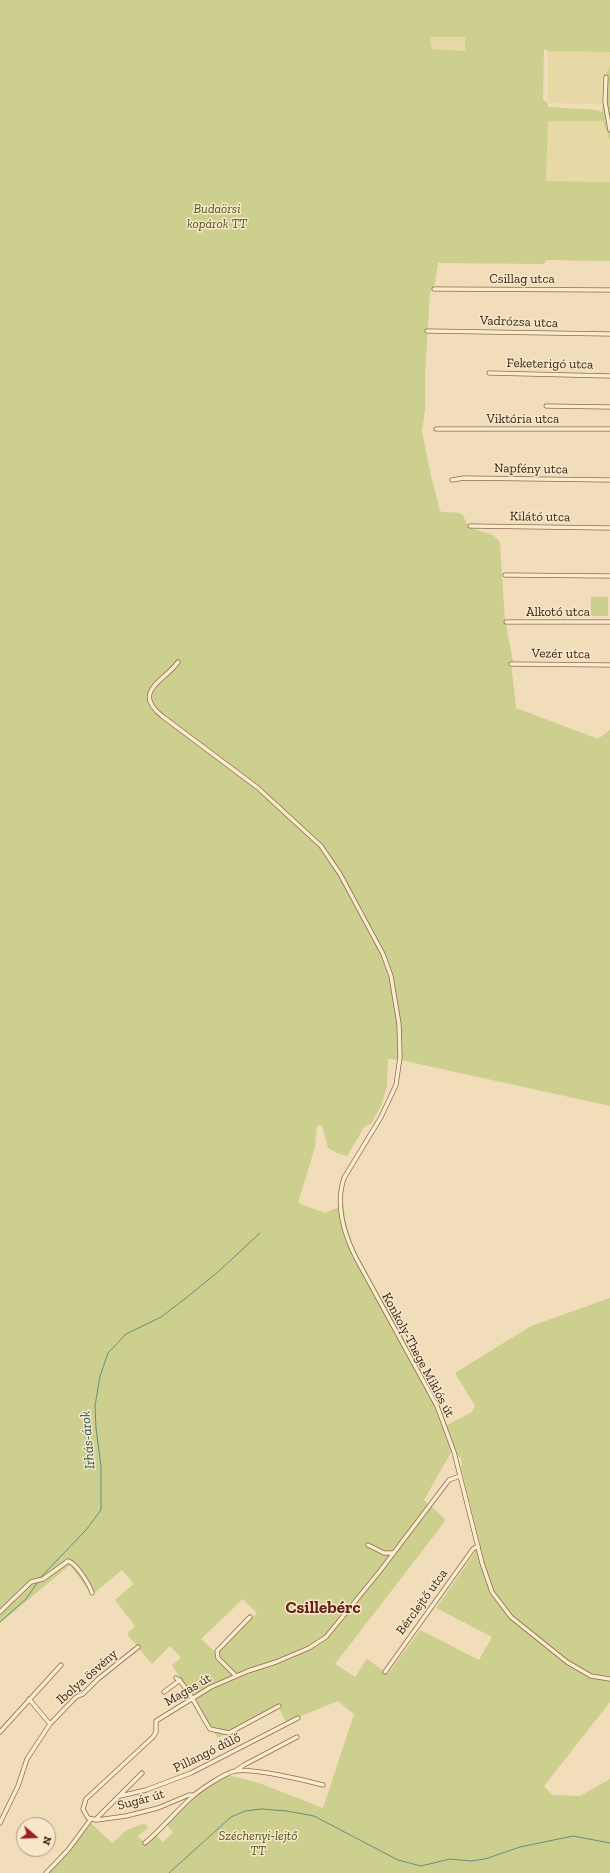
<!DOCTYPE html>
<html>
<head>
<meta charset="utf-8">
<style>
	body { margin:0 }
	#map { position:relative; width:610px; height:1873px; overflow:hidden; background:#f1ddb9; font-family:"Zilla Slab",serif }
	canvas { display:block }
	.north { position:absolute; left:16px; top:1817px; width:40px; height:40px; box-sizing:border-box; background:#f8e7c9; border:1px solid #aa9983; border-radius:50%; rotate:109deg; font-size:11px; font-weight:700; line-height:16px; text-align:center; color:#362519 }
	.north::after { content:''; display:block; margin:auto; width:14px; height:18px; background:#9c1e27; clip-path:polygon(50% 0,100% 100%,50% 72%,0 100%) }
</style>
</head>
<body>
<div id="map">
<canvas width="610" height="1873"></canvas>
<div class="north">N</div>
</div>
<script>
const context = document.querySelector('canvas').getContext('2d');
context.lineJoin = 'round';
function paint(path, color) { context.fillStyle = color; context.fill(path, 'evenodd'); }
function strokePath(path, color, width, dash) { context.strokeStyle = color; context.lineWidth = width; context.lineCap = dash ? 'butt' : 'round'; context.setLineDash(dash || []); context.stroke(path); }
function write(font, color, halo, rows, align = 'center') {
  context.font = font + ' "Zilla Slab",serif'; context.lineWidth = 3; context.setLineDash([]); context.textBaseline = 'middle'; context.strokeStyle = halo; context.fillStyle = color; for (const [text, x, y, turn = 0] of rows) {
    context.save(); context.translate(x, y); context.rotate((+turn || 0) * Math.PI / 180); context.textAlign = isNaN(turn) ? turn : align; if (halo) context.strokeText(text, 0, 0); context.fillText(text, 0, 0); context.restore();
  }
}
const farmland = new Path2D(`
	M430 37H465V51L432 49Z
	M548 51 610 52V65L605 77 602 104 548 103Z
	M548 121H604L610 141V182L546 181Z`);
const green = new Path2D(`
	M0 0H610V52L548 51 544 49 543 100 548 103V107L597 110 602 112 605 77 610 65V141L603 121H548L546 181 610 182V261L546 260 544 264 438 263 434 289 430 292 425 374V409L422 431 431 476 440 511C446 514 452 511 459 513 465 514 464 521 468 525 477 534 494 530 500 543L505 620 513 661 511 662 516 708 598 739 610 730V1106L401 1060 388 1059 387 1086 381 1106 371 1124 365 1126 347 1156 337 1153 328 1148 322 1126 317 1125 315 1147 298 1203 325 1213 344 1205C344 1240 373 1283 390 1313 407 1344 423 1374 439 1404L447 1425 472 1412 475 1406 455 1373 531 1326 610 1298V1702L544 1786 552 1795 580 1796 610 1779V1873H46L91 1823 112 1843 127 1830 145 1823 148 1828 138 1836 145 1843 155 1834 163 1842 173 1832 166 1824 194 1795 228 1775 259 1783 323 1808 354 1714 338 1701 286 1722 278 1706 218 1738 172 1665 181 1658 170 1646 152 1664 127 1634 135 1626 115 1600 134 1584 122 1570 92 1595 70 1565 0 1623ZM430 37H465V51L432 49ZM454 1447 458 1457H460L462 1463 461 1467 480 1545 436 1608 492 1637 479 1660 420 1630 388 1674 367 1659 355 1677 335 1664 446 1520 424 1500ZM243 1599 257 1613 216 1653 201 1639Z
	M591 597H608V616H591Z`);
const stream = new Path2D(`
	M40 1578 86 1530 101 1510V1466L96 1428 95 1406 100 1376 108 1353 126 1334 161 1317 186 1298 219 1271 260 1233
	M0 1622 26 1599 37 1583
	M169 1873 231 1817 245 1811 261 1809 287 1811 314 1816 398 1860 421 1866 450 1859 471 1861 485 1859 520 1847 573 1836 610 1843`);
const minor = new Path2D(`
	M606 77 605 102 610 130
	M434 289 610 290
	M427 331 610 334
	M489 373 610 376
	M546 406 610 407
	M436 429H610
	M452 480 464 478 610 480
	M470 526 610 528
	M505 575 610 576
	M506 622H610
	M178 662C165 681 131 691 162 716L258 788 321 846 340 874 383 954 391 976 399 1024 400 1057 396 1085 381 1117 344 1178C335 1205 344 1234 356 1258L437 1406 454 1452 482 1563 492 1592 511 1617 567 1662 591 1676 610 1679
	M511 664 610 665
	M368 1545 384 1553H393
	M0 1612 31 1582 43 1579 68 1561C76 1563 90 1585 92 1593
	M385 1672 473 1549 478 1546
	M236 1676 218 1658 217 1651 250 1617
	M176 1678C186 1683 202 1717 210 1729L229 1733 279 1706
	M164 1692 180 1680
	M29 1699 50 1724
	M0 1732 61 1665
	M235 1771 244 1765 297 1737
	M194 1795H189L158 1808 126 1816 97 1820 88 1818 83 1809 86 1799 153 1737 156 1732V1721L211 1687 248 1671 276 1662 309 1648 326 1637 380 1571 449 1480 460 1476
	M120 1796 146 1790 191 1773 298 1718
	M95 1820 142 1773
	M0 1823 18 1786 27 1759 50 1724 76 1697 83 1694 98 1679 138 1647
	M145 1843C162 1829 176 1811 193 1796 201 1789 225 1773 235 1771 254 1768 304 1780 323 1785
	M46 1873 68 1850 91 1819`);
const parkNames = [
	["Budaörsi",217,209],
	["kopárok TT",217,224],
	["Széchenyi-lejtő",258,1836],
	["TT",258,1851]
];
const streetNames = [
	["Csillag utca",522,279],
	["Vadrózsa utca",519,322,2],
	["Feketerigó utca",550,364,1],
	["Viktória utca",523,419],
	["Napfény utca",531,469,1],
	["Kilátó utca",540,517,1],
	["Alkotó utca",558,612],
	["Vezér utca",561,654,1],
	["Konkoly-Thege Miklós út",418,1355,62],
	["Bérclejtő utca",422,1602,-54],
	["Ibolya ösvény",87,1677,-41],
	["Magas út",188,1690,-30],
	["Pillangó dűlő",207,1753,-26],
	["Sugár út",141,1800,-15]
];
const waterNames = [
	["Irhás-árok",88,1440,-95]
];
const districtNames = [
	["Csillebérc",323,1608]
];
paint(farmland, '#e7d8a6');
paint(green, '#cccf8d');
strokePath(stream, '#668f82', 1);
strokePath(minor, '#896c52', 5);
strokePath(minor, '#fceacc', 3.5);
write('italic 13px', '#4a541e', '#f8e7c9', parkNames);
write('13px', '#362519', '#f8e7c9', streetNames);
write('italic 14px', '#275751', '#f8e7c9', waterNames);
write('bold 17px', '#662015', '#f8e7c9', districtNames);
</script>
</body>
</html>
